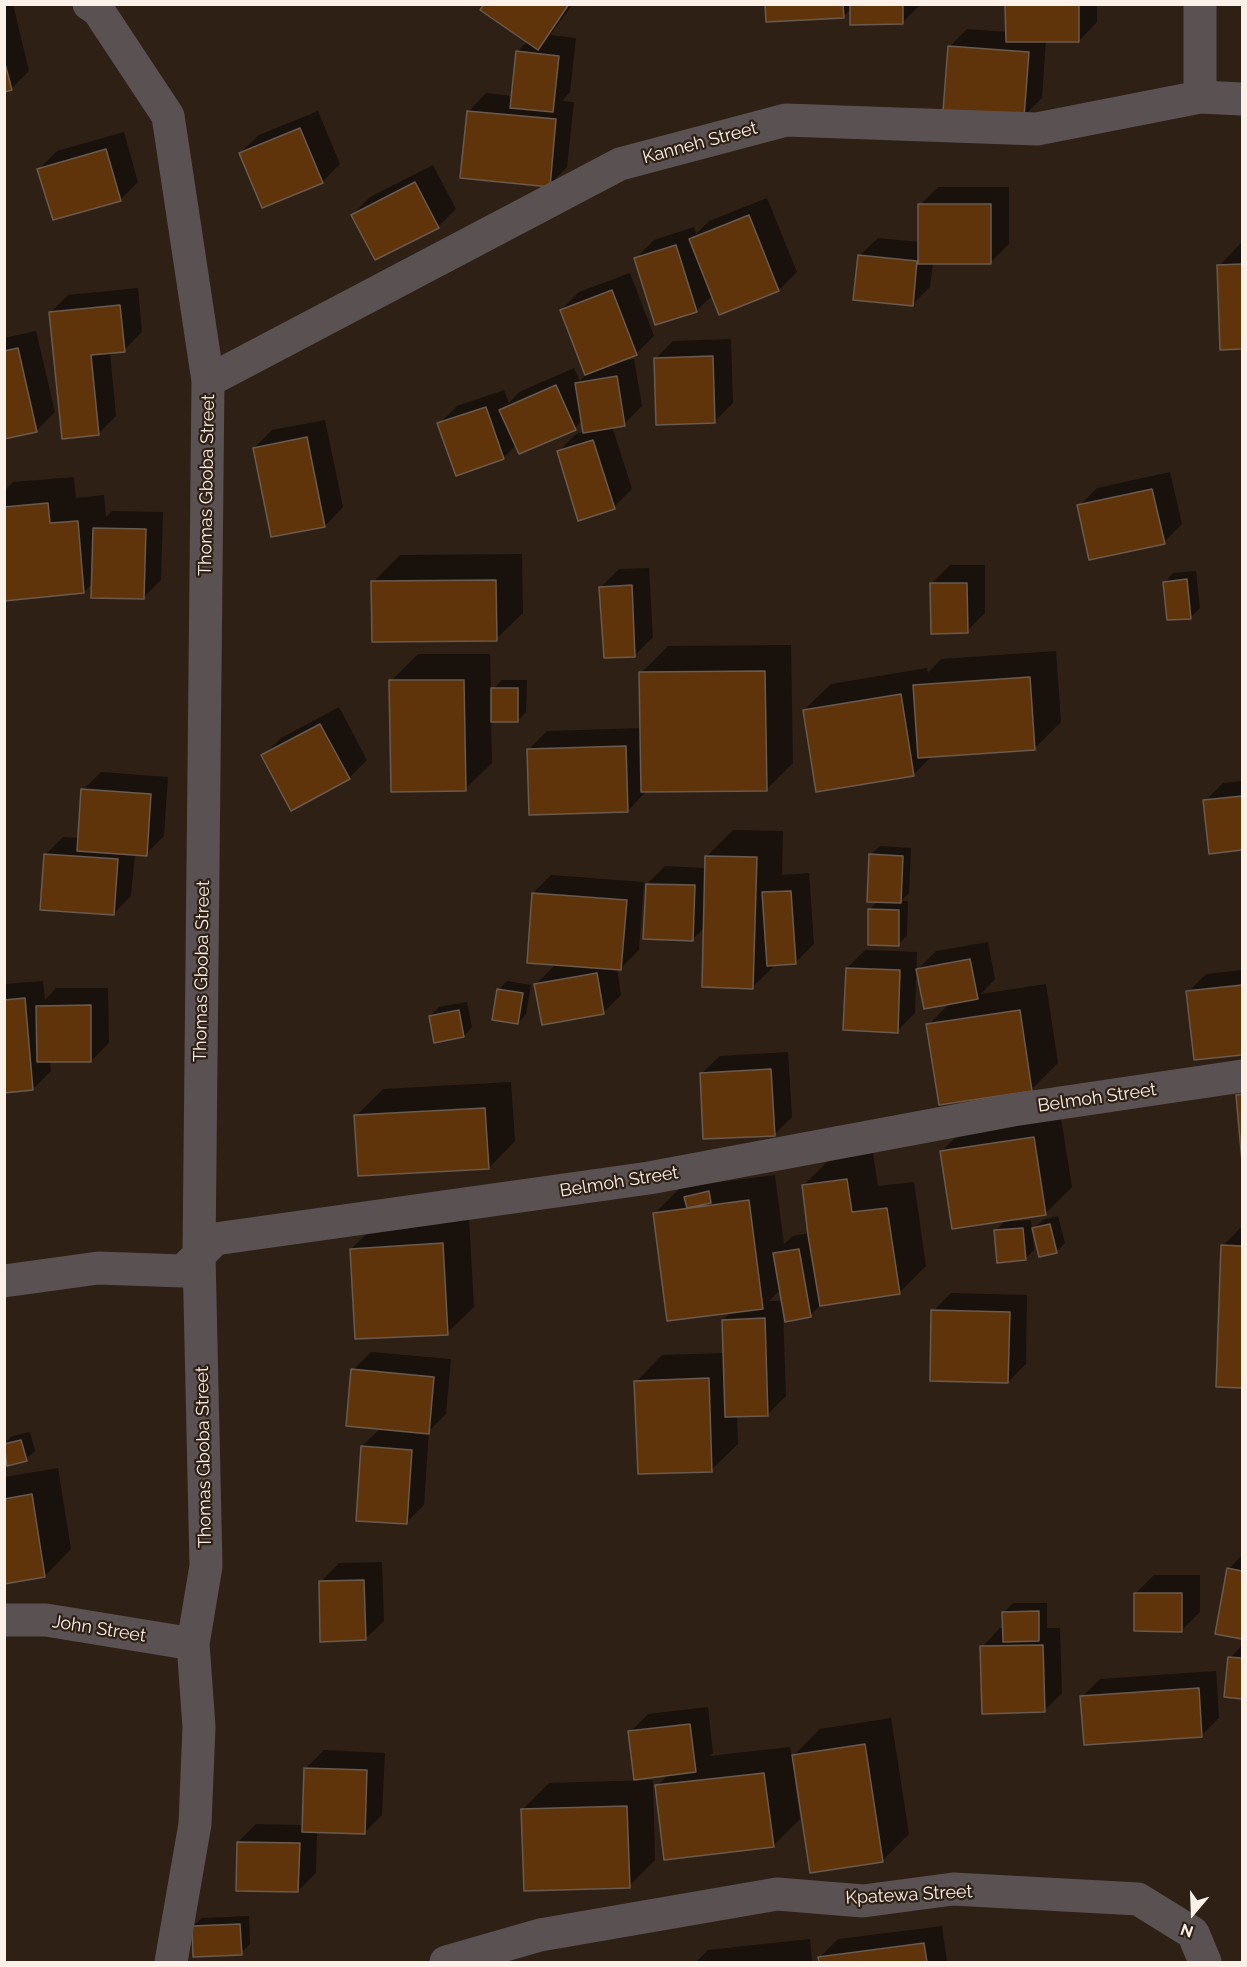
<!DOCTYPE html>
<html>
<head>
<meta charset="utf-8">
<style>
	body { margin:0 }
	#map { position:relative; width:1247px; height:1967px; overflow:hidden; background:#2f2016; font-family:Raleway,sans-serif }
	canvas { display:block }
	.frame { position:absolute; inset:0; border:6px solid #fbf1e9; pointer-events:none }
	.north { position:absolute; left:1163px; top:1883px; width:60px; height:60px; -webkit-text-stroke:4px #2f2016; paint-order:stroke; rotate:199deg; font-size:16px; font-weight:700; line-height:24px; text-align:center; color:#fbf1e9 }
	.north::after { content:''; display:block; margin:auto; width:21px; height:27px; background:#fbf1e9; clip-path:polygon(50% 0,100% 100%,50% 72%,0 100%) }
</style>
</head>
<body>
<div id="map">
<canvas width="1247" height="1967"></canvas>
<div class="frame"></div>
<div class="north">N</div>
</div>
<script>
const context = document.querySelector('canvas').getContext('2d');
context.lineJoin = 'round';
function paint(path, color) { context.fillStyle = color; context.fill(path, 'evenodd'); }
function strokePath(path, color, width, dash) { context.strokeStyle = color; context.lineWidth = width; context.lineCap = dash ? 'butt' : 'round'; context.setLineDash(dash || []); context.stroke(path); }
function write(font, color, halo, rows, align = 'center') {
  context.font = font + ' Raleway,sans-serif'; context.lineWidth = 4.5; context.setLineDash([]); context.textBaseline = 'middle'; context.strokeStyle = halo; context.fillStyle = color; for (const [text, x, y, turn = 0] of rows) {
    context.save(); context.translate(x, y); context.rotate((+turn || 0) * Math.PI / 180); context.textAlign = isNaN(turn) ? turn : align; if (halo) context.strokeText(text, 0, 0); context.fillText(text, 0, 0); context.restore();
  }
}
const shadow = new Path2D(`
	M4 4H13L29 71 11 89 4 91Z
	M486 4H573L550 35 576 38 570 92 562 101 574 102 567 167 549 185 468 112 486 93 513 96 517 52 528 41Z
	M767 4H921L902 23 851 9 843 17Z
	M1007 4H1097V22L1079 41 1046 40 1042 98 1024 116 949 47 967 29 1007 32Z
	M318 111 340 164 322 182 240 153 259 135Z
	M124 132 138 182 120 200 39 169 57 151Z
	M433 165 456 209 438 227 352 215 370 197Z
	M938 187H1009V244L991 262 933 263 930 287 912 305 859 256 878 238 920 242V205Z
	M767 198 797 272 779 290 720 313 713 295 696 311 636 258 654 240 694 227 696 234 709 221Z
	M1242 242V348L1222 349 1219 266Z
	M630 273 654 336 636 354 623 359V361L634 359 642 406 624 424 612 426 632 489 614 507 558 452 576 434 585 431 583 420 575 428 517 444 503 458 439 424 457 406 504 390 509 403 519 392 574 368 580 381 586 374 561 310 579 292Z
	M138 288 142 332 124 350 110 352 116 416 98 434 50 313 68 295Z
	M36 331 55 412 37 430 4 438V338Z
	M731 339 733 403 715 421 655 359 673 341Z
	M325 420 343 507 325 526 254 448 272 430Z
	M1170 472 1182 524 1164 542 1079 506 1097 488Z
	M74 477 76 498 104 495 106 517 112 511 163 512 161 580 143 598 93 583 84 592 4 599V491L13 482Z
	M522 554 523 613 496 639 373 582 400 555Z
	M950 565H985V613L967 631 932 583Z
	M649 568 653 637 635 655 601 587 619 569Z
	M1196 571 1200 608 1191 617 1165 582 1173 573Z
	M791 645 793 763 767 789 646 791 628 811 529 749 547 731 642 728 641 673 668 646Z
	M1056 651 1061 722 1035 748 932 756 914 774 804 710 831 684 927 668 928 673 941 659Z
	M418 654H490L491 691 502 680H527L526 712 518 721 491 720 492 763 465 789 391 681Z
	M339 707 367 760 349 778 263 756 281 738Z
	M101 772 168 777 164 836 146 854 135 853 131 896 113 914 45 855 63 837 79 838 83 790Z
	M1242 781V848L1210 852 1205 801 1223 783Z
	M733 830 783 831 782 875 809 873 814 944 796 962 776 964 753 987 705 927 693 939 647 884 665 866 706 868 707 856Z
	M880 846 911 848 909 893 901 901H908L907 936 898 944 869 910 878 901 871 854Z
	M551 875 644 882 639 950 621 968H617L621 995 603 1013 536 984 556 964 533 893Z
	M988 942 995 979 981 994 1046 984 1058 1063 1032 1089 928 1025 950 1003 918 969 936 951Z
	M865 950 917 952 915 1013 897 1031 847 968Z
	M1242 970V1053L1195 1059 1188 992 1206 974Z
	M43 981 45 1000 56 988H108L109 1043 91 1061H50L51 1071 33 1089 4 1091V984Z
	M507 981 531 985 526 1014 518 1023 498 990Z
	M467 1002 472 1027 464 1036 430 1016 439 1007Z
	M788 1052 792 1117 774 1135 701 1074 720 1056Z
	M511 1082 515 1141 489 1168 356 1116 383 1089Z
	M1242 1090V1146L1238 1095Z
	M1060 1112 1072 1187 1045 1214 1015 1218 1016 1221 1031 1220 1032 1230 1043 1220 1058 1216 1065 1243 1056 1252 1034 1230 1032 1231 1034 1250 1025 1259 995 1231 1006 1220 941 1152 968 1125Z
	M873 1153 878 1186 914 1182 926 1266 899 1293 822 1304 810 1315 783 1311 786 1396 768 1414 737 1415 738 1444 711 1470 636 1382 662 1355 724 1353 723 1320 732 1311 655 1213 681 1187 775 1175 784 1244 793 1236 809 1233 804 1185 830 1159ZM781 1289 783 1301H769Z
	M469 1218 474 1307 447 1333 351 1249 378 1223Z
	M1242 1226V1387L1217 1386 1223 1246Z
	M951 1293 1027 1295 1026 1364 1008 1382 933 1311Z
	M371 1352 451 1359 446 1414 429 1431 424 1505 406 1523 362 1446 381 1428 353 1370Z
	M30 1432 35 1451 26 1459 8 1464 4 1444 12 1436Z
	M58 1468 71 1549 45 1576 4 1583V1477Z
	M1242 1555V1638L1216 1633 1229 1569Z
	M382 1562 384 1621 365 1639 321 1582 339 1563Z
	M1154 1575H1200V1612L1182 1630 1136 1593Z
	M1013 1603H1047V1628H1060L1062 1693 1044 1711 982 1647 1000 1628H1004V1612Z
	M1242 1645V1698L1226 1696 1230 1658Z
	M1216 1671 1219 1718 1201 1736 1082 1697 1100 1679Z
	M708 1707 713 1753 709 1756 790 1747 792 1757 820 1729 891 1718 909 1834 882 1861 798 1782H795L800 1819 773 1846 657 1786 669 1774 630 1732 648 1714Z
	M324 1750 385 1753 382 1815 364 1833 317 1831 316 1873 298 1891 238 1842 256 1824 303 1825 306 1768Z
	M653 1780 655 1860 629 1886 522 1810 549 1783Z
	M249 1916 250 1944 241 1953 193 1926 202 1918Z
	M942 1926 947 1962H821L820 1957 838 1939Z
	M810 1939 812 1962H696L708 1950Z`);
const building = new Path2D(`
	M484 4H569L538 50 480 10Z
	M765 4H843L844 18 766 22Z
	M850 4H903V24L850 25Z
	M1005 4H1079V42H1006Z
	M948 46 1029 52 1024 117 943 111Z
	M516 51 559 56 553 112 510 108Z
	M4 60 12 90 4 92Z
	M467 111 556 119 550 187 460 178Z
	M300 128 323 183 262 208 239 153Z
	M106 149 121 201 53 220 37 169Z
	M415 182 439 228 375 260 351 215Z
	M918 204H991V264H918Z
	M749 215 779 291 719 315 689 239Z
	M676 245 697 312 655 325 634 258Z
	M858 255 917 261 913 306 853 300Z
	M1242 264V349L1220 350 1217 265Z
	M612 290 637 355 585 375 560 310Z
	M120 305 125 352 91 355 99 435 62 439 49 312Z
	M18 348 37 432 4 439V351Z
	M713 356 715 423 656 425 654 358Z
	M617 376 625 426 583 433 575 383Z
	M556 385 576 430 519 454 499 410Z
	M486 407 504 459 456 476 437 423Z
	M307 437 325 527 271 537 253 448Z
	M593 440 615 509 578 521 557 451Z
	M1152 489 1165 544 1089 560 1077 505Z
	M48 503 50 523 78 521 84 593 4 601V507Z
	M93 528 146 529 144 599 91 598Z
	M1187 579 1191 619 1167 620 1163 582Z
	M496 580 497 641 372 642 371 581Z
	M930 583H967L968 633 931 634Z
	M632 585 635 657 604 658 599 587Z
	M765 671 767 791 641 792 639 672Z
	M1030 677 1035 750 918 758 913 685Z
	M389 680H464L466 791 391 792Z
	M491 688H518V722H491Z
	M901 694 914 776 816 792 803 710Z
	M320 724 350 779 291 811 261 755Z
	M626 746 628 812 529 815 527 749Z
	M81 789 151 794 147 856 77 851Z
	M1242 796V850L1209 854 1203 800Z
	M44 854 118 859 114 915 40 910Z
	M869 854 903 856 901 903 867 902Z
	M705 856 757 857 753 989 702 987Z
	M646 884 695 885 693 941 643 939Z
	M791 891 796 964 767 966 762 892Z
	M532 893 627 900 621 970 527 963Z
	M868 909 899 910V946L868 945Z
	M970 959 978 999 924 1009 916 969Z
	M846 968 900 970 898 1033 843 1030Z
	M597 973 604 1014 542 1025 534 984Z
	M1242 985V1055L1194 1060 1186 991Z
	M497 989 523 993 518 1024 492 1020Z
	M25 998 33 1090 4 1093V1000Z
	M91 1005V1062H37L36 1006Z
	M459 1010 464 1037 434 1043 429 1016Z
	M1020 1010 1032 1091 939 1105 926 1024Z
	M771 1069 775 1136 703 1139 700 1073Z
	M1242 1094V1162L1236 1095Z
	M485 1108 489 1169 358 1176 354 1115Z
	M1034 1137 1046 1215 952 1229 940 1151Z
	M847 1179 852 1212 887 1208 900 1294 820 1306 808 1235 802 1185Z
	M709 1191 711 1203 687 1208 684 1197Z
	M749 1200 763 1309 667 1321 653 1213Z
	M1050 1224 1057 1253 1039 1257 1032 1228Z
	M1023 1228 1026 1260 997 1263 994 1230Z
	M443 1243 448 1335 355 1339 350 1249Z
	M1221 1245 1242 1246V1388L1216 1387Z
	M799 1249 811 1317 785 1322 773 1253Z
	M931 1310 1010 1312 1008 1383 930 1381Z
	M765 1318 768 1416 725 1417 722 1320Z
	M351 1369 434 1377 429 1434 346 1426Z
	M709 1378 712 1472 638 1474 634 1381Z
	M21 1440 27 1461 7 1466 4 1444Z
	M361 1446 412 1450 407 1524 356 1521Z
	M32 1494 45 1577 4 1584V1499Z
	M1227 1568 1242 1571V1639L1215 1634Z
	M364 1580 366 1640 320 1642 319 1581Z
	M1134 1593H1182V1632L1134 1631Z
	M1039 1611V1641L1003 1642 1002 1612Z
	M1043 1645 1045 1712 982 1714 980 1646Z
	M1228 1657 1242 1658V1699L1224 1697Z
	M1199 1688 1202 1737 1084 1745 1080 1696Z
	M690 1724 696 1772 634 1780 628 1731Z
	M865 1744 883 1862 810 1873 792 1755Z
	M304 1768 367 1770 365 1834 302 1832Z
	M764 1773 774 1847 664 1860 655 1785Z
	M627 1806 630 1888 524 1891 521 1809Z
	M237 1842 300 1843 298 1892 236 1891Z
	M240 1924 242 1955 193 1957 192 1926Z
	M924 1943 927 1962H819L818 1957Z`);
const minor = new Path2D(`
	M89 4 98 10 168 116 208 381 199 1254 206 1566 193 1644 199 1727 195 1824 171 1962
	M1200 97V4
	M208 381 620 164 786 120 1037 129 1200 97 1242 99
	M4 1281 98 1268 183 1271 215 1239 649 1178 1013 1110 1242 1076
	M4 1620H46L193 1644
	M446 1962 540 1935 777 1894 863 1901 953 1889 1138 1899 1193 1933 1205 1962`);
const streetNames = [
	["Kanneh Street",700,143,-15],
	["Thomas Gboba Street",207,485,-89],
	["Thomas Gboba Street",202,971,-89],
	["Belmoh Street",1097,1098,-8],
	["Belmoh Street",619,1182,-9],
	["Thomas Gboba Street",204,1457,-91],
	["John Street",99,1629,9],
	["Kpatewa Street",909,1895,-3]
];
paint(shadow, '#0007');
paint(building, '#5f340a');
strokePath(building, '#6b5a4e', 1.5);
strokePath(minor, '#5a5152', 33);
write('18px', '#fbf1e9', '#2f2016', streetNames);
</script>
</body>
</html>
